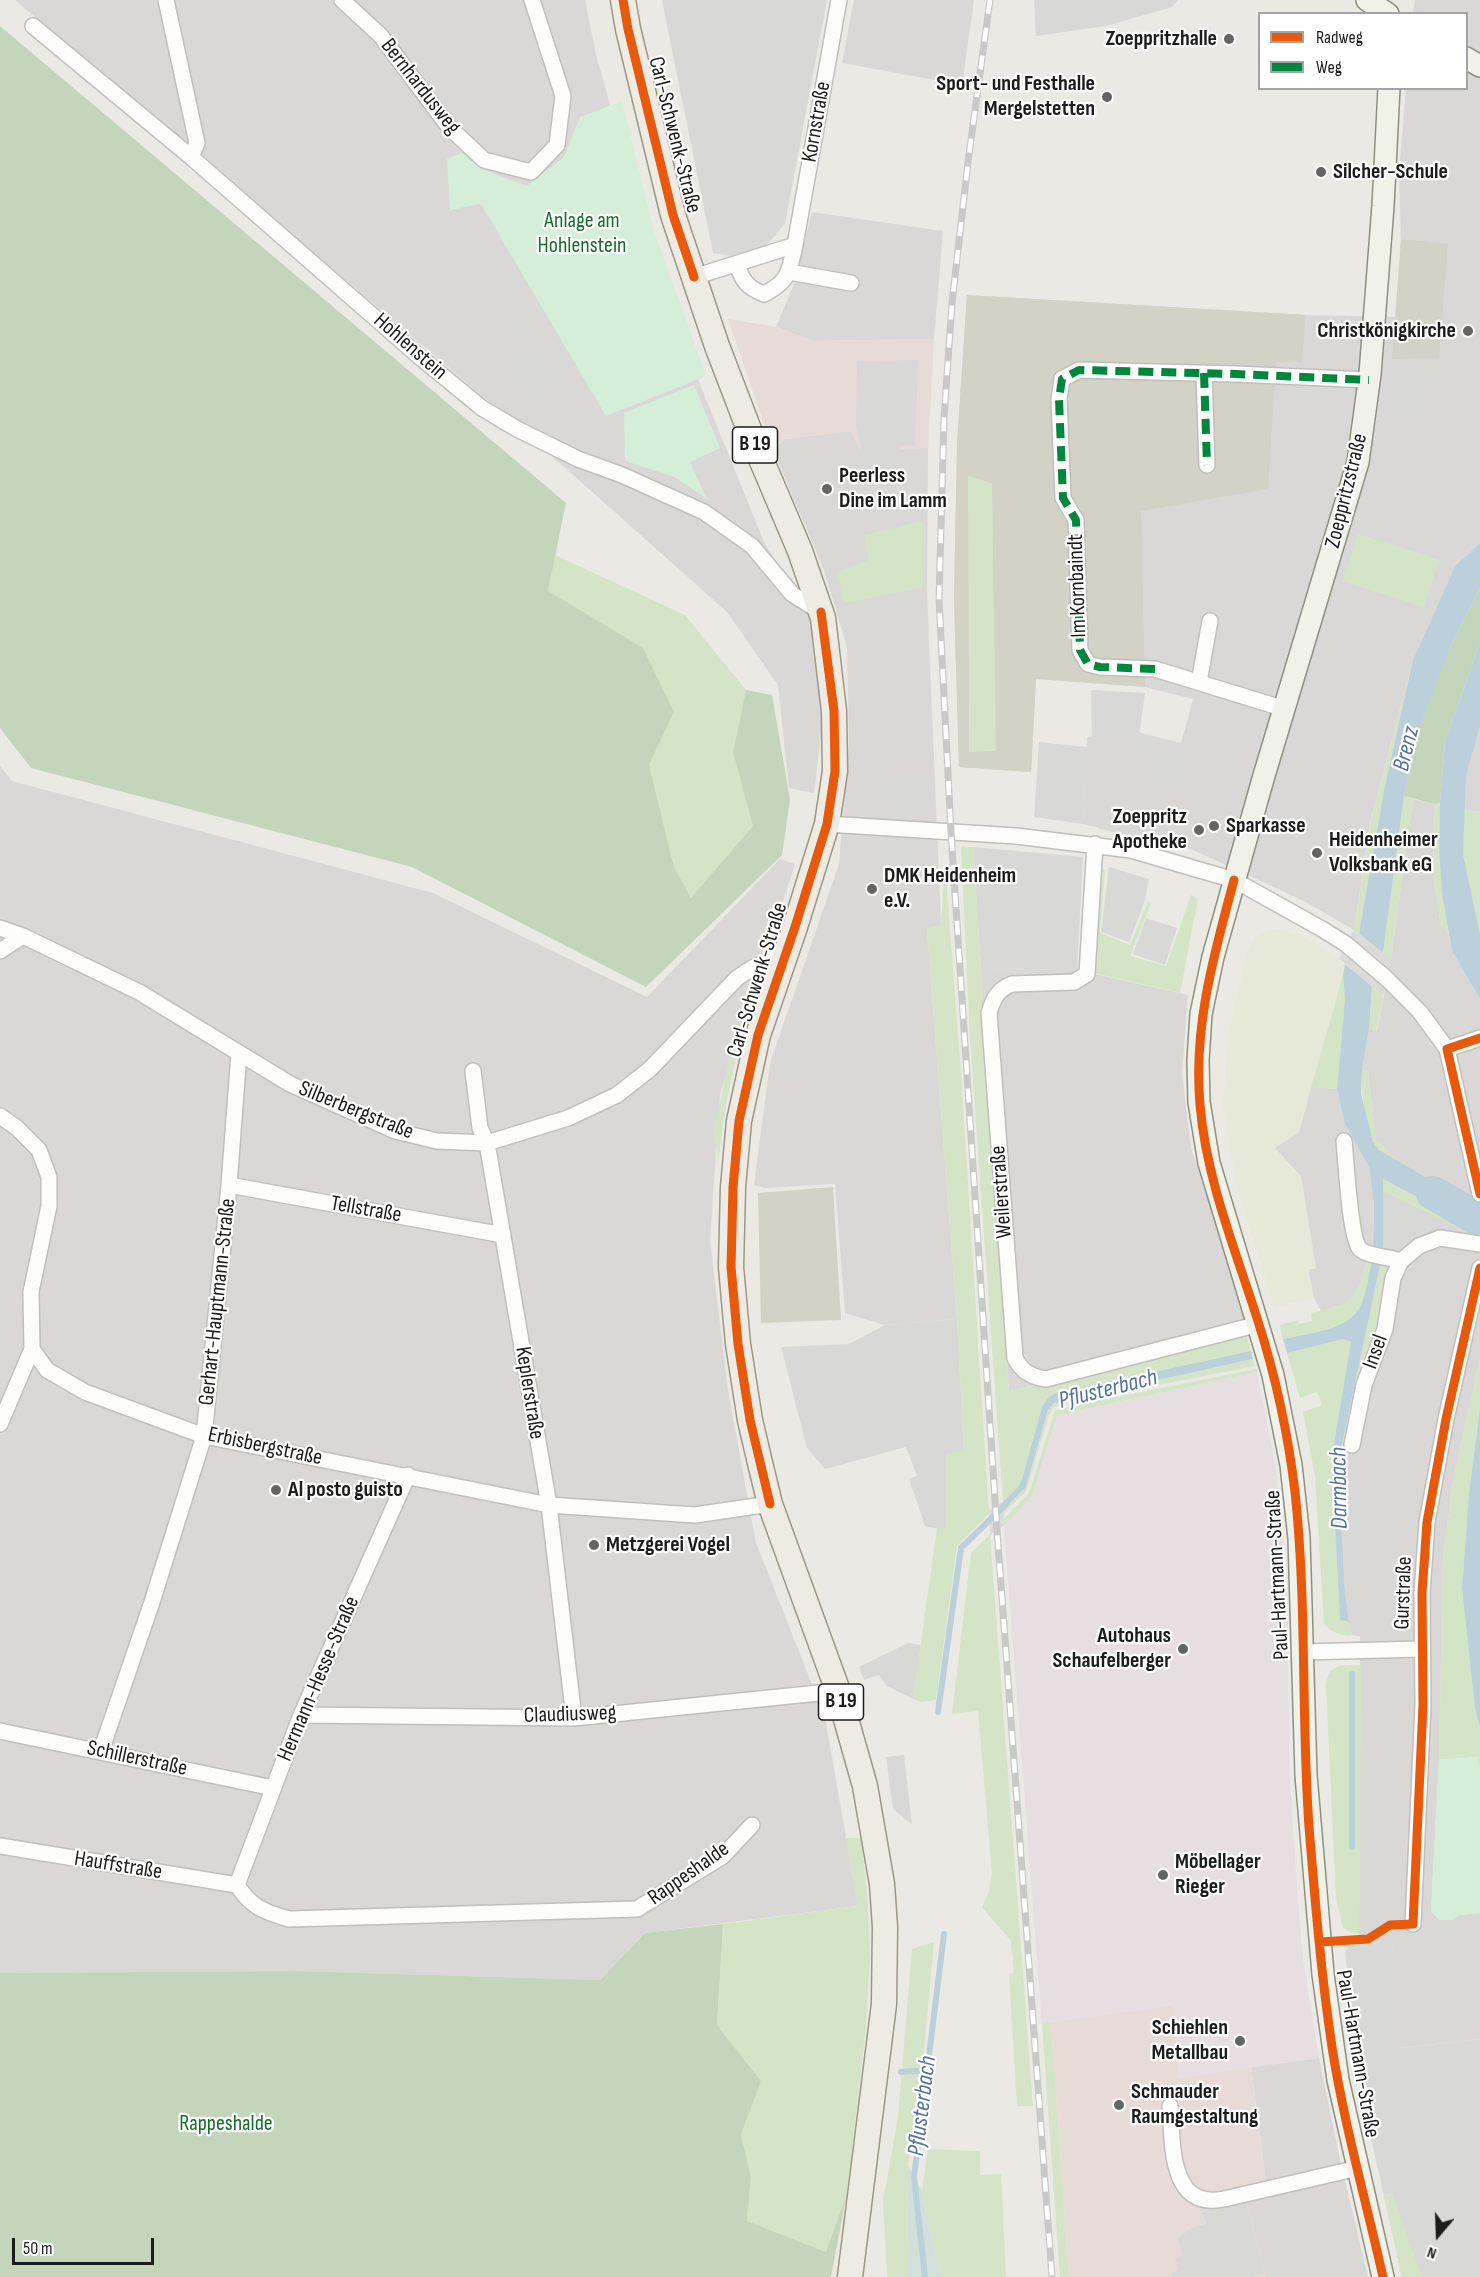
<!DOCTYPE html>
<html>
<head>
<meta charset="utf-8">
<style>
	body { margin:0 }
	#map { position:relative; width:1480px; height:2277px; overflow:hidden; background:#eae9e4; font-family:"Sofia Sans Condensed",sans-serif }
	canvas { display:block }
	.legend { position:absolute; left:1258px; top:12px; width:210px; height:78px; box-sizing:border-box; background:#fff; border:2px solid #a4a4a4; margin:0; padding:8px 10px; list-style:none; font-size:18px; color:#1c1c1c }
	.legend li { display:flex; align-items:center; gap:12px; height:30px }
	.legend b { width:30px; border:2px solid #a4a4a4 }
	.north { position:absolute; left:1408px; top:2205px; width:60px; height:60px; -webkit-text-stroke:4px #fff; paint-order:stroke; rotate:199deg; font-size:16px; font-weight:700; line-height:24px; text-align:center; color:#1c1c1c }
	.north::after { content:''; display:block; margin:auto; width:21px; height:27px; background:#1c1c1c; clip-path:polygon(50% 0,100% 100%,50% 72%,0 100%) }
	.scale { position:absolute; left:12px; top:2238px; width:142px; height:27px; box-sizing:border-box; border:3px solid #1c1c1c; border-top:0; padding-left:8px; font-size:18px; line-height:21px; white-space:nowrap; color:#1c1c1c; -webkit-text-stroke:4px #fff; paint-order:stroke }
</style>
</head>
<body>
<div id="map">
<canvas width="1480" height="2277"></canvas>
<ul class="legend">
<li><b style="height:8px;background:#e8590c"></b>Radweg</li>
<li><b style="height:8px;background:#00873e"></b>Weg</li>
</ul>
<div class="north">N</div>
<div class="scale">50 m</div>
</div>
<script>
const context = document.querySelector('canvas').getContext('2d');
context.lineJoin = 'round';
function paint(path, color) { context.fillStyle = color; context.fill(path, 'evenodd'); }
function strokePath(path, color, width, dash) { context.strokeStyle = color; context.lineWidth = width; context.lineCap = dash ? 'butt' : 'round'; context.setLineDash(dash || []); context.stroke(path); }
function write(font, color, halo, rows, align = 'center') {
  context.font = font + ' "Sofia Sans Condensed",sans-serif'; context.lineWidth = 4.5; context.setLineDash([]); context.textBaseline = 'middle'; context.strokeStyle = halo; context.fillStyle = color; for (const [text, x, y, turn = 0] of rows) {
    context.save(); context.translate(x, y); context.rotate((+turn || 0) * Math.PI / 180); context.textAlign = isNaN(turn) ? turn : align; if (halo) context.strokeText(text, 0, 0); context.fillText(text, 0, 0); context.restore();
  }
}
const residential = new Path2D(`
	M15 0H585L596 55 665 298 764 542 814 622 825 702 814 793 789 788 778 685 727 612 526 433Z
	M854 0H974L962 85 842 63Z
	M1415 0H1480V543L1455 566 1413 660 1370 823 1354 930 1304 901 1193 850 1083 824 1087 737 1137 732 1181 743 1193 699 1145 687 1036 679 1031 772 959 767 954 599 957 444 967 295 1306 315 1395 317 1393 359 1448 243 1401 239 1399 172 1406 89 1466 88V14L1413 13Z
	M812 212 943 231 934 339 812 341 776 327 794 284Z
	M851 431 860 449 928 448 927 593 941 925 927 929 957 1319 885 1325 845 1313 835 1184 765 1188 754 1185 770 1063 839 864 849 742 847 647 824 570 773 450 785 439Z
	M1480 727V812L1464 810 1466 776Z
	M0 766 12 781 433 893 647 997 780 859 795 864 720 1094 710 1241 728 1390 756 1543 825 1717 858 1906 645 1933 600 1980 296 1971 0 1973Z
	M1413 799 1435 804 1433 873 1441 926 1448 933 1452 951 1480 999V1208L1401 1163 1376 1140 1368 1072 1362 1070 1369 1029 1377 1031 1391 959Z
	M981 969 1077 970 1188 995 1182 1073 1191 1148 1252 1333 1009 1391Z
	M1311 1087 1337 1089 1345 1124 1369 1167 1374 1205 1372 1260 1366 1264 1360 1285 1352 1299 1341 1305 1321 1311 1314 1298 1308 1269 1316 1268 1274 1148 1299 1132Z
	M1383 1191 1475 1233 1476 1229 1480 1232V1358L1454 1476 1443 1556 1439 1760 1431 1911 1439 1920H1452L1458 1915 1480 1913V2039L1400 2048 1392 1943 1359 1945 1360 1636 1352 1635 1349 1622 1345 1591 1340 1504 1347 1446 1359 1382 1376 1330 1387 1276 1381 1261Z
	M1319 2058 1341 2164 1368 2277H1266L1246 2202 1268 2196 1251 2067Z`);
const commercial = new Path2D(`
	M728 319 776 327 812 341 934 339 928 448 860 449 851 431 785 439 773 450Z
	M1173 2005 1178 2078 1251 2067 1268 2196 1246 2202 1266 2277H1069L1051 2022Z`);
const industrial = new Path2D(`
	M1257 1372 1276 1470 1283 1532 1287 1604 1290 1783 1297 1887 1303 1960 1319 2058 1178 2078 1173 2005 1042 2024 1004 1526 1032 1497 1057 1415Z`);
const religious = new Path2D(`
	M662 0H827L785 224 766 246 731 256 713 253Z
	M1034 0H1178L1172 7 1106 26 1036 36Z
	M469 239 475 251 455 261 449 250Z
	M531 311 538 325 497 347 490 333Z
	M538 346 548 363 516 382 506 364Z
	M918 360 915 445 900 446V461L886 463 878 475 879 480 864 483 861 475 866 469 856 426 857 361Z
	M549 366 561 387 538 400 526 379Z
	M1394 367H1438L1423 412 1388 410Z
	M793 442 807 479 797 485 783 450Z
	M1091 690 1145 693 1139 736 1190 756 1183 788 1152 777 1146 765 1147 749 1092 738Z
	M1039 742 1087 747 1083 824 1034 817Z
	M883 776 931 777V812L884 808Z
	M1282 811 1309 819 1304 833 1278 826Z
	M1101 816 1125 821 1124 826 1142 831 1141 838 1099 829Z
	M921 839V861L878 860 877 840Z
	M973 847 1083 857 1077 970 981 969Z
	M1109 867 1149 879 1144 903 1129 942 1101 932Z
	M1146 918 1177 928 1165 965 1133 954Z
	M783 1054 808 1061 802 1082 778 1076Z
	M1383 1191 1470 1234 1469 1238 1399 1251 1383 1249Z
	M957 1319 964 1451 946 1454V1530L925 1526 909 1479 917 1476 906 1447 825 1469 807 1448 781 1347 849 1344 885 1325Z
	M908 1643 921 1645 913 1699 887 1686 879 1675 864 1680 859 1667Z
	M904 1755 912 1825 893 1809 886 1757Z
	M230 1860 231 1872 210 1874 208 1863Z
	M1392 1942 1401 2048 1480 2039V2277H1402L1367 2120 1354 2046 1345 1951 1351 1946Z
	M1246 2202 1265 2274 1253 2277H1172L1171 2273 1179 2271 1175 2258 1183 2255 1178 2239 1191 2228 1206 2224 1203 2211Z`);
const construction = new Path2D(`
	M1401 239 1448 243 1439 358 1392 359Z
	M967 295 1306 315 1302 362H1276L1268 489 1141 511 1145 687 1036 679 1031 772 959 767 954 599 957 444Z
	M833 1187 841 1320 761 1323 758 1193Z`);
const farmland = new Path2D(`
	M1277 929 1293 933 1314 942 1345 964 1299 1132 1275 1148 1301 1176 1316 1268 1308 1270 1314 1298 1274 1307 1236 1184 1223 1106 1228 1037 1247 951 1255 936 1268 930Z`);
const grass = new Path2D(`
	M968 476 992 483 996 751 969 752Z
	M923 521 924 587 844 603 836 572 869 560 864 535Z
	M1358 534 1439 560 1424 607 1343 581Z
	M555 555 685 615 746 690 733 752 754 826 691 899 674 867 649 765 674 712 548 592Z
	M1413 660 1384 790 1359 934 1354 930 1371 821Z
	M1404 796 1413 799 1391 959 1383 953Z
	M1440 803 1439 847 1448 933 1441 926 1433 873 1435 804Z
	M1464 810 1480 812V934L1463 854Z
	M961 847H973L1009 1391 1246 1334 1251 1351 1056 1393 1048 1398 1042 1407 1022 1479 1018 1487 1003 1502 970 1039Z
	M945 865 961 1073 989 1514 957 1546 936 1700 921 1702 913 1699 937 1528 946 1529V1454L964 1450 957 1319 927 929 941 925Z
	M1100 867 1105 870 1100 933 1130 945 1148 901 1151 903 1130 956 1166 966 1191 895 1198 899 1180 993 1094 973Z
	M1343 975 1345 999 1337 1089 1311 1087Z
	M1372 986 1383 996 1376 1031 1369 1029Z
	M747 1012C735 1061 723 1109 719 1160L713 1134 735 1034Z
	M1362 1070 1368 1072 1376 1139 1401 1163C1393 1159 1383 1154 1377 1148 1365 1134 1361 1089 1362 1070Z
	M1382 1179 1476 1229 1475 1233 1470 1234 1383 1191Z
	M1372 1260C1369 1274 1367 1289 1362 1302 1352 1331 1309 1333 1283 1339L1280 1325 1298 1320 1299 1324 1312 1321 1311 1313C1349 1305 1355 1302 1366 1264Z
	M1381 1261 1387 1265C1387 1304 1369 1343 1359 1381 1349 1421 1345 1463 1340 1504L1341 1449Z
	M1343 1339 1351 1342 1333 1449 1332 1472 1340 1620 1349 1622 1352 1635C1340 1635 1332 1633 1324 1624L1315 1476 1303 1412 1322 1405 1317 1392 1300 1398 1287 1353Z
	M1480 1358V1408L1469 1494 1462 1589 1475 1708 1480 1728V1769L1477 1757 1439 1760 1443 1556 1454 1476Z
	M1253 1359 1255 1366 1060 1404 1053 1408 1049 1416 1026 1491 1003 1514V1510L1026 1487 1048 1410 1054 1403Z
	M1257 1369V1372L1057 1415 1032 1497 1004 1526V1519L1029 1493 1055 1411 1061 1408Z
	M990 1535 1033 2106H1017L1009 1974 1014 1973 1011 1941 982 1907 989 1891 992 1874 978 1711 952 1714 971 1553Z
	M1361 1665 1359 1934 1352 1933 1343 1928 1336 1898 1326 1685C1330 1662 1341 1666 1361 1665Z
	M846 1838H861L868 1904 870 1957 866 2026 847 2193 826 2252 747 2221 751 2177 741 2135 761 2081 717 2025 723 1924 858 1906Z
	M934 1942 923 2061 908 2166 907 2277H887L883 2201 898 2117 912 1949Z
	M1051 2022 1069 2277H1060L1042 2024Z
	M928 2149 980 2151V2175L1001 2174 1006 2277H941L922 2190Z
	M1392 2192 1422 2277H1402L1384 2195Z`);
const forest = new Path2D(`
	M0 26 566 503 548 591 643 648 674 712 649 765 674 867 691 898 753 826 733 752 746 690 772 695 790 800 782 855 646 987 412 867 31 768 0 728Z
	M1480 588V643L1445 742 1440 803 1435 804 1404 796 1417 733 1434 686 1452 643Z
	M723 1924 717 2025 761 2081 741 2135 751 2177 747 2221 826 2252 847 2193 831 2277H0V1973L296 1971 600 1980 645 1933Z`);
const wetland = new Path2D(`
	M908 2166 922 2190 941 2277H907Z`);
const park = new Path2D(`
	M622 101 654 231 706 376 606 416 481 204 450 210 447 159 461 153 482 169 527 186 564 157 580 117Z
	M694 385 720 448 690 462 707 499 675 477 625 461 624 413Z
	M1477 1757 1480 1769V1913L1458 1915 1452 1920H1439L1431 1911 1439 1760Z`);
const water = new Path2D(`
	M1480 543V588L1452 643 1417 733 1404 796 1383 953 1359 934 1384 790 1413 660 1455 566Z
	M1480 643V727L1466 776 1463 854 1480 934V999L1452 951 1442 894 1439 847 1440 803 1445 742Z
	M1345 964 1372 986 1369 1029 1362 1070 1361 1094 1373 1142 1379 1150 1474 1205 1476 1229 1383 1179V1249L1373 1247 1374 1205 1369 1167 1345 1124 1337 1089 1345 999 1343 975Z
	M1372 1260 1381 1261 1341 1449 1340 1504 1345 1591 1349 1622 1340 1620 1332 1472 1333 1449 1351 1342 1343 1339 1287 1353 1283 1339C1309 1333 1352 1331 1362 1302 1367 1289 1369 1274 1372 1260Z
	M1251 1351 1253 1359 1054 1403 1048 1410 1026 1487 1003 1510V1502L1018 1487 1022 1479 1042 1407 1048 1398 1056 1393Z
	M1480 1408V1728L1475 1708 1462 1589 1469 1494Z`);
const pier = new Path2D(`
	M1354 930 1391 959 1383 996 1339 958Z
	M1003 1502 1004 1526 990 1535 989 1510Z`);
const stream = new Path2D(`
	M938 1712 961 1548 1007 1503
	M1352 1847V1674
	M901 2072 928 2070
	M925 2277 914 2177 944 1934`);
const river = new Path2D(`
	M1433 1193 1480 1220`);
const street = new Path2D(`
	M166 0 197 143 191 157
	M342 0 381 36 449 127 484 160 531 172 557 145 563 96 532 0
	M33 26 191 157 421 358 482 408 517 429 578 459 622 475 704 512 752 546 792 594 821 612
	M737 264C742 281 748 288 764 294 790 281 789 271 795 245
	M789 272 851 283
	M694 277 795 245 839 0
	M1204 373 1207 465
	M1199 682 1210 621
	M1285 709 1155 669 1100 667 1088 664 1080 650 1076 520 1063 498 1059 399 1062 379 1079 370 1236 374 1369 380
	M827 824 1016 836 1131 850 1234 880 1322 929 1346 944 1387 979 1420 1012 1447 1049 1480 1194
	M1095 844 1087 974 1074 982 1012 984C998 989 993 999 989 1013L1015 1358C1021 1371 1031 1377 1046 1379L1259 1324
	M0 928 23 936 139 992 290 1084 395 1131 437 1141 487 1143 568 1118 617 1095 650 1069 737 978 752 968 769 961 785 946
	M0 951 23 936
	M1447 1049 1480 1038
	M473 1071 480 1128 487 1143 549 1505 574 1718
	M0 1116 17 1128 39 1150 49 1177V1206L31 1292 32 1349 47 1370 85 1392 204 1436 549 1505 695 1515 770 1504
	M1344 1141C1346 1160 1350 1239 1360 1249 1367 1256 1390 1257 1401 1261
	M229 1185 503 1235
	M0 1424 32 1349
	M1352 1445 1364 1385 1385 1329 1393 1278 1401 1261 1419 1246 1440 1238 1480 1244
	M1302 1652 1422 1649
	M301 1715 574 1718 838 1691
	M0 1731 273 1788
	M101 1751 152 1602 204 1436 229 1185 239 1053
	M0 1846 237 1885
	M237 1885C251 1907 264 1912 289 1919L637 1909 723 1856 752 1825
	M237 1885 301 1715 408 1475
	M1413 1924 1423 1705 1422 1593 1427 1522 1446 1419 1480 1268
	M1170 2106C1173 2142 1168 2210 1224 2199L1358 2168`);
const secondary = new Path2D(`
	M1367 0 1388 14
	M1466 58 1480 66
	M1383 2277 1338 2080 1323 1974 1306 1775 1299 1538 1291 1465 1273 1375 1209 1163 1199 1102 1198 1060 1201 1014 1213 957 1263 779 1358 462 1370 374 1383 206 1389 88`);
const primary = new Path2D(`
	M623 0 628 29 673 215 717 346 753 440 800 551 823 618 834 711 835 771 827 824 795 927 758 1035 739 1121 733 1187 731 1267 738 1344 750 1420 760 1463 770 1504 838 1691 865 1786 882 1884 885 1927 884 2004 850 2277`);
const rail = new Path2D(`
	M990 0 968 162 952 303 944 418 939 599 951 832 997 1530 1052 2277`);
const quiet = new Path2D(`
	M1204 373 1207 465
	M1155 669 1100 667 1088 664 1080 650 1076 520 1063 498 1059 399 1062 379 1079 370 1236 374 1369 380`);
const cycleway = new Path2D(`
	M623 0 628 29 673 215 694 277
	M1234 880C1214 954 1193 1027 1200 1105 1206 1178 1235 1249 1257 1318 1275 1374 1288 1433 1295 1492 1307 1602 1301 1716 1309 1827 1315 1900 1321 1974 1332 2047 1344 2124 1366 2201 1383 2277
	M1480 1038 1447 1049 1480 1194
	M770 1504 750 1420 738 1344 731 1267 733 1187 739 1121 758 1035 795 927 827 824 835 771 834 711 821 612
	M1320 1942 1368 1939 1390 1925 1413 1924 1423 1705 1422 1593 1427 1522 1446 1419 1480 1268`);
const markers = [
	[1229,39,6,"#646462"],
	[1107,97,6,"#646462"],
	[1321,172,6,"#646462"],
	[1468,331,6,"#646462"],
	[827,489,6,"#646462"],
	[1214,826,6,"#646462"],
	[1199,830,6,"#646462"],
	[1317,853,6,"#646462"],
	[872,889,6,"#646462"],
	[276,1490,6,"#646462"],
	[594,1545,6,"#646462"],
	[1183,1649,6,"#646462"],
	[1163,1875,6,"#646462"],
	[1240,2041,6,"#646462"],
	[1119,2105,6,"#646462"]
];
const shields = [
	[755,445,45],
	[841,1702,45]
];
const shieldNames = [
	["B 19",755,445],
	["B 19",841,1702]
];
const poiNames = [
	["Zoeppritzhalle",1217,39,"right"],
	["Sport- und Festhalle",1095,84,"right"],
	["Mergelstetten",1095,109,"right"],
	["Silcher-Schule",1333,172],
	["Christkönigkirche",1456,331,"right"],
	["Peerless",839,476],
	["Dine im Lamm",839,501],
	["Zoeppritz",1187,817,"right"],
	["Apotheke",1187,842,"right"],
	["Sparkasse",1226,826],
	["Heidenheimer",1329,840],
	["Volksbank eG",1329,865],
	["DMK Heidenheim",884,876],
	["e.V.",884,901],
	["Al posto guisto",288,1490],
	["Metzgerei Vogel",606,1545],
	["Autohaus",1171,1636,"right"],
	["Schaufelberger",1171,1661,"right"],
	["Möbellager",1175,1862],
	["Rieger",1175,1887],
	["Schiehlen",1228,2028,"right"],
	["Metallbau",1228,2053,"right"],
	["Schmauder",1131,2092],
	["Raumgestaltung",1131,2117]
];
const streetNames = [
	["Bernhardusweg",420,87,52],
	["Kornstraße",817,122,-80],
	["Carl-Schwenk-Straße",674,135,76],
	["Hohlenstein",410,347,41],
	["Zoeppritzstraße",1347,491,-76],
	["Im Kornbaindt",1078,586,-92],
	["Carl-Schwenk-Straße",758,980,-73],
	["Silberbergstraße",356,1111,22],
	["Weilerstraße",1002,1192,-94],
	["Tellstraße",366,1210,10],
	["Gerhart-Hauptmann-Straße",218,1302,-84],
	["Insel",1376,1352,-70],
	["Keplerstraße",529,1393,81],
	["Erbisbergstraße",265,1447,12],
	["Paul-Hartmann-Straße",1278,1575,-93],
	["Gurstraße",1404,1593,-88],
	["Hermann-Hesse-Straße",319,1679,-67],
	["Claudiusweg",570,1715,-2],
	["Schillerstraße",137,1759,12],
	["Hauffstraße",118,1866,9],
	["Rappeshalde",689,1874,-35],
	["Paul-Hartmann-Straße",1357,2054,80]
];
const parkNames = [
	["Anlage am",582,221],
	["Hohlenstein",582,246],
	["Rappeshalde",226,2124]
];
const waterNames = [
	["Brenz",1407,749,-76],
	["Pflusterbach",1108,1390,-14],
	["Darmbach",1340,1488,-91],
	["Pflusterbach",923,2106,-83]
];
paint(residential, '#d9d8d6');
paint(commercial, '#e7dbd7');
paint(industrial, '#e7dee2');
paint(religious, '#d8d8d6');
paint(construction, '#d2d2c7');
paint(farmland, '#e7e9d8');
paint(grass, '#d3e5c6');
paint(forest, '#c3d6bc');
paint(wetland, '#d3e0d9');
paint(park, '#d5eed7');
paint(water, '#bbd0da');
paint(pier, '#dcdbd9');
strokePath(stream, '#bbd0da', 6);
strokePath(river, '#bbd0da', 34);
strokePath(street, '#c0bfbd', 18);
strokePath(secondary, '#8e917f', 24);
strokePath(primary, '#9d9884', 27);
strokePath(street, '#fcfcfb', 15);
strokePath(secondary, '#f0f2ea', 21);
strokePath(primary, '#eeebe4', 24);
strokePath(rail, '#c9c9c8', 7);
strokePath(rail, '#fff', 4.5, [14]);
strokePath(quiet, '#00873e', 8, [15, 8]);
strokePath(cycleway, '#e8590c', 9);
for (const [x, y, r, color] of markers) { const dot = new Path2D(); dot.arc(x, y, r, 0, 2 * Math.PI); context.fillStyle = color; context.fill(dot); strokePath(dot, '#fff', 2); }
for (const [x, y, w] of shields) { const box = new Path2D(); box.roundRect(x - w / 2, y - 18, w, 36, 4.5); context.fillStyle = '#fff'; context.fill(box); strokePath(box, '#1c1c1c', 1.5); }
write('bold 21px', '#1c1c1c', null, shieldNames);
write('bold 22px', '#1c1c1c', '#fff', poiNames, 'left');
write('22px', '#1c1c1c', '#fff', streetNames);
write('22px', '#166d27', '#fff', parkNames);
write('italic 24px', '#5371a0', '#fff', waterNames);
</script>
</body>
</html>
